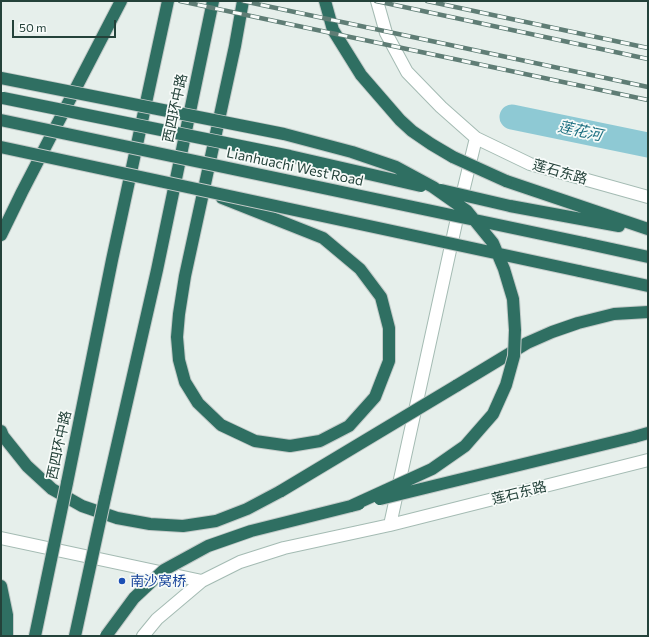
<!DOCTYPE html>
<html>
<head>
<meta charset="utf-8">
<style>
	body { margin:0 }
	#map { position:relative; width:649px; height:637px; overflow:hidden; background:#e6efeb; font-family:Commissioner,sans-serif }
	canvas { display:block }
	.frame { position:absolute; inset:0; border:2px solid #24423a; pointer-events:none }
	.scale { position:absolute; left:12px; top:20px; width:104px; height:18px; box-sizing:border-box; border:2px solid #24423a; border-top:0; padding-left:5px; font-size:12px; line-height:14px; white-space:nowrap; color:#24423a; -webkit-text-stroke:3px #f7fbf9; paint-order:stroke }
</style>
</head>
<body>
<div id="map">
<canvas width="649" height="637"></canvas>
<div class="frame"></div>
<div class="scale">50 m</div>
</div>
<script>
const context = document.querySelector('canvas').getContext('2d');
context.lineJoin = 'round';
function strokePath(path, color, width, dash) { context.strokeStyle = color; context.lineWidth = width; context.lineCap = dash ? 'butt' : 'round'; context.setLineDash(dash || []); context.stroke(path); }
function write(font, color, halo, rows, align = 'center') {
  context.font = font + ' Commissioner,"Noto Sans SC",sans-serif'; context.lineWidth = 3.5; context.setLineDash([]); context.textBaseline = 'middle'; context.strokeStyle = halo; context.fillStyle = color; for (const [text, x, y, turn = 0] of rows) {
    context.save(); context.translate(x, y); context.rotate((+turn || 0) * Math.PI / 180); context.textAlign = isNaN(turn) ? turn : align; if (halo) context.strokeText(text, 0, 0); context.fillText(text, 0, 0); context.restore();
  }
}
const river = new Path2D(`
	M512 117 648 145`);
const secondary = new Path2D(`
	M377 1 386 33 407 72 441 107 476 138 530 164 648 197
	M390 525 461 200 476 138
	M1 538 202 581
	M143 636 157 619 202 581 240 562 284 548 390 525 648 460`);
const highway = new Path2D(`
	M325 1 333 30 361 75 400 120 412 131 431 144 453 157
	M506 181 648 229
	M222 198 323 238 360 269 381 297 389 328V361L375 397 349 426 320 441 290 446 255 441 221 425 198 403 185 382 179 360 177 337 179 314 185 276 235 46 243 1
	M510 206 619 226
	M1 235 22 192 121 1
	M584 243 648 257
	M579 271 648 286
	M456 386 527 343 552 332 578 323 614 314 648 312
	M1 431 3 436 27 466 52 489 82 506 117 518 150 524 183 526 216 521 247 509 281 491
	M634 437 648 433
	M67 483 112 260 168 1
	M105 498 157 270 213 1
	M1 586 7 615V636`);
const rail = new Path2D(`
	M180 1 648 100
	M243 1 648 87
	M376 1 648 59
	M427 1 648 48`);
const highwayBridge = new Path2D(`
	M1 78 284 134 352 152 396 167 433 187 467 211 493 243 504 269 513 299 515 330 514 356 506 385 493 414 465 446 432 469 351 506
	M3 98 290 156 421 186
	M1 120 584 243
	M1 147 579 271
	M453 157 506 181
	M441 190 510 206
	M281 491 456 386
	M380 499 634 437
	M35 636 67 483
	M75 636 105 498
	M106 636 134 598 164 570 208 546 251 531 359 504`);
const markers = [
	[122,581,4,"#1a4fb4"]
];
const streetNames = [
	["西四环中路",175,108,-78],
	["Lianhuachi West Road",295,167,12],
	["莲石东路",560,172,16],
	["西四环中路",59,445,-78],
	["莲石东路",519,493,-14]
];
const transitNames = [
	["南沙窝桥",130,581]
];
const waterNames = [
	["莲花河",580,131,12]
];
strokePath(river, '#8ec9d4', 25);
strokePath(secondary, '#a4bbb3', 14);
strokePath(highway, '#c2cac8', 14);
strokePath(secondary, '#fff', 12);
strokePath(highway, '#2f6f62', 12);
strokePath(rail, '#5f7d75', 4.5);
strokePath(rail, '#f7fbf9', 3, [9]);
strokePath(highwayBridge, '#c2cac8', 14, []);
strokePath(highwayBridge, '#2f6f62', 12);
for (const [x, y, r, color] of markers) { const dot = new Path2D(); dot.arc(x, y, r, 0, 2 * Math.PI); context.fillStyle = color; context.fill(dot); strokePath(dot, '#f7fbf9', 1.5); }
write('14px', '#24423a', '#f7fbf9', streetNames);
write('14px', '#164399', '#f7fbf9', transitNames, 'left');
write('italic 15px', '#1c6f80', '#f7fbf9', waterNames);
</script>
</body>
</html>
